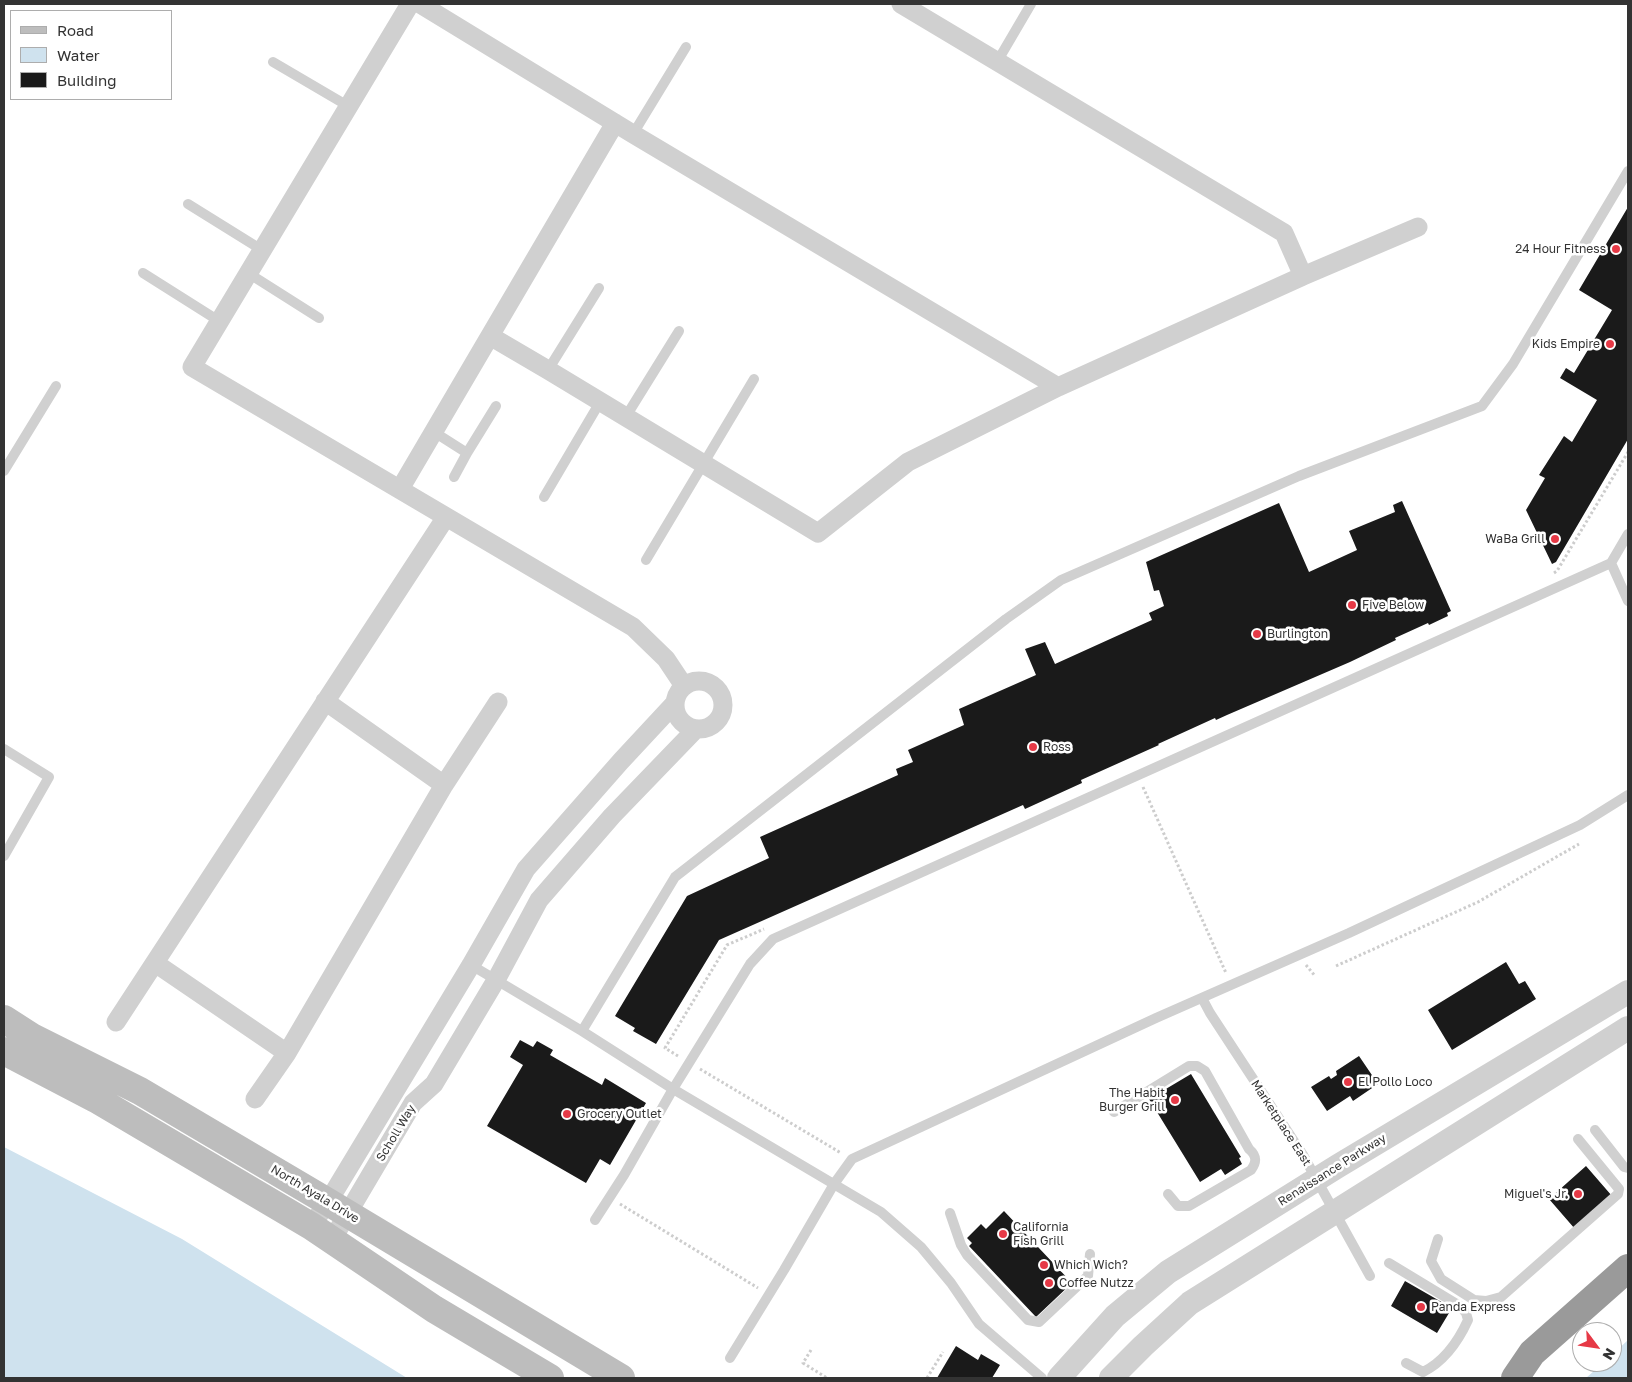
<!DOCTYPE html>
<html>
<head>
<meta charset="utf-8">
<style>
	body { margin:0 }
	#map { position:relative; width:1632px; height:1382px; overflow:hidden; background:#fff; font-family:"Golos Text",sans-serif }
	canvas { display:block }
	.frame { position:absolute; inset:0; border:5px solid #333; pointer-events:none }
	.legend { position:absolute; left:10px; top:10px; width:162px; height:90px; box-sizing:border-box; background:#fff; border:1px solid #adadad; margin:0; padding:6px 9px; list-style:none; font-size:15px; color:#333 }
	.legend li { display:flex; align-items:center; gap:10px; height:25px }
	.legend b { width:25px; border:1px solid #adadad }
	.north { position:absolute; left:1572px; top:1322px; width:50px; height:50px; box-sizing:border-box; background:#fff; border:1px solid #adadad; border-radius:50%; rotate:121deg; font-size:14px; font-weight:700; line-height:20px; text-align:center; color:#333 }
	.north::after { content:''; display:block; margin:auto; width:18px; height:22px; background:#e63946; clip-path:polygon(50% 0,100% 100%,50% 72%,0 100%) }
</style>
</head>
<body>
<div id="map">
<canvas width="1632" height="1382"></canvas>
<div class="frame"></div>
<ul class="legend">
<li><b style="height:6px;background:#bdbdbd"></b>Road</li>
<li><b style="height:14px;background:#cfe2ee"></b>Water</li>
<li><b style="height:14px;background:#1a1a1a"></b>Building</li>
</ul>
<div class="north">N</div>
</div>
<script>
const context = document.querySelector('canvas').getContext('2d');
context.lineJoin = 'round';
function paint(path, color) { context.fillStyle = color; context.fill(path, 'evenodd'); }
function strokePath(path, color, width, dash) { context.strokeStyle = color; context.lineWidth = width; context.lineCap = dash ? 'butt' : 'round'; context.setLineDash(dash || []); context.stroke(path); }
function write(font, color, halo, rows, align = 'center') {
  context.font = font + ' "Golos Text",sans-serif'; context.lineWidth = 5; context.setLineDash([]); context.textBaseline = 'middle'; context.strokeStyle = halo; context.fillStyle = color; for (const [text, x, y, turn = 0] of rows) {
    context.save(); context.translate(x, y); context.rotate((+turn || 0) * Math.PI / 180); context.textAlign = isNaN(turn) ? turn : align; if (halo) context.strokeText(text, 0, 0); context.fillText(text, 0, 0); context.restore();
  }
}
const water = new Path2D(`
	M4 1147 182 1239 407 1378H4Z
	M1628 1340V1378H1586L1604 1362H1612V1355Z`);
const building = new Path2D(`
	M1628 207V439L1556 562 1552 564 1526 510 1545 478 1539 475 1564 436 1572 442 1597 400 1560 378 1566 368 1574 373 1612 310 1579 290Z
	M1402 501 1451 611 1447 613 1448 616 1429 625 1428 623 1395 638 1396 640 1350 662 1227 715 1216 720 1215 718 1158 744 1159 745 1081 780 1082 783 1025 809 1023 805 719 940 656 1044 633 1031 635 1028 615 1016 687 896 769 858 760 837 898 775 896 769 913 762 908 750 964 725 959 709 1036 675 1025 649 1045 642 1055 664 1152 620 1149 613 1164 606 1159 590 1154 591 1146 562 1279 503 1309 572 1357 550 1349 531 1395 512 1393 505Z
	M1506 962 1519 984 1525 981 1536 999 1452 1050 1428 1010Z
	M520 1040 533 1047 537 1041 553 1050 550 1055 602 1085 605 1078 646 1103 610 1165 600 1159 586 1183 487 1126 523 1065 510 1057Z
	M1359 1056 1378 1084 1353 1101 1350 1096 1327 1111 1311 1087 1329 1076 1331 1079 1337 1075 1336 1071Z
	M1191 1074 1241 1157 1239 1158 1242 1164 1225 1175 1221 1169 1200 1182 1149 1099Z
	M1586 1166 1612 1196 1575 1229 1549 1199Z
	M1004 1211 1072 1283 1036 1317 969 1246 972 1243 967 1238 981 1224 986 1229Z
	M1405 1281 1452 1308 1437 1333 1391 1306Z
	M956 1346 978 1360 981 1354 1000 1365 992 1378H937Z`);
const path = new Path2D(`
	M1554 573 1557 571 1628 452
	M1143 787 1226 973
	M1306 965 1315 976
	M1336 966 1478 902 1579 844
	M678 1056 665 1048 727 945 764 929
	M700 1069 841 1153
	M620 1204 758 1288
	M811 1350 803 1363 827 1378
	M927 1378 943 1352`);
const service = new Path2D(`
	M273 62 348 106
	M997 62 1031 4
	M633 134 686 47
	M188 204 262 250
	M143 273 219 321
	M248 273 319 318
	M548 370 599 288
	M625 418 679 331
	M434 432 467 453 496 406
	M4 471 56 386
	M454 477 467 453
	M544 497 600 402
	M646 560 754 379
	M1611 563 1628 601
	M4 749 49 777 4 856
	M471 965 582 1031 675 877 1006 619 1061 580 1299 476 1482 406 1513 364 1628 171
	M1202 998 1210 1013 1303 1155 1370 1276
	M582 1031 673 1089 881 1212 921 1247 951 1283 979 1324 1042 1378
	M1114 1112 1189 1066H1197L1205 1071 1249 1149C1257 1156 1257 1162 1251 1170L1189 1206H1178L1168 1194
	M1595 1130 1624 1167 1628 1168
	M950 1213 961 1245 967 1255 1028 1320 1039 1322 1088 1276 1090 1254
	M595 1220 624 1175 673 1089 750 964 773 939 1611 563 1628 534
	M1438 1239 1431 1261 1441 1279 1474 1300 1486 1301 1501 1297 1618 1194 1619 1189 1578 1139
	M1389 1263 1460 1306 1466 1313 1468 1320C1458 1342 1445 1361 1423 1372L1406 1363
	M730 1358 784 1270 834 1184 852 1159 1156 1018 1349 933 1580 825 1628 795`);
const minor = new Path2D(`
	M410 4 192 367 633 627 666 659 684 686
	M420 4 633 134 1058 387
	M901 4 1284 233 1303 276
	M490 336 548 370 818 533 908 462 1058 387 1303 276 1418 227
	M400 489 615 123
	M675 705a24 24 0 1 1 48 0a24 24 0 1 1-48 0Z
	M325 701 444 785
	M155 963 287 1053
	M116 1022 446 517
	M255 1099 287 1053 444 785 498 702
	M311 1226 328 1202 471 965 526 869 621 761 674 704
	M332 1240 413 1103 434 1084 496 980 539 900 612 816 695 730`);
const tertiary = new Path2D(`
	M1059 1378 1115 1316 1168 1272 1338 1166 1628 992
	M1111 1378 1143 1346 1190 1303 1628 1028`);
const secondary = new Path2D(`
	M4 1019 32 1037 140 1091 328 1202 621 1378
	M4 1051 96 1099 311 1226 434 1309 550 1378`);
const motorway = new Path2D(`
	M1515 1378 1532 1353 1628 1268`);
const markers = [
	[1616,249,5,"#e63946"],
	[1610,344,5,"#e63946"],
	[1555,539,5,"#e63946"],
	[1352,605,5,"#e63946"],
	[1257,634,5,"#e63946"],
	[1033,747,5,"#e63946"],
	[1348,1082,5,"#e63946"],
	[1175,1100,5,"#e63946"],
	[567,1114,5,"#e63946"],
	[1578,1194,5,"#e63946"],
	[1003,1234,5,"#e63946"],
	[1044,1265,5,"#e63946"],
	[1049,1283,5,"#e63946"],
	[1421,1307,5,"#e63946"]
];
const poiNames = [
	["24 Hour Fitness",1606,249,"right"],
	["Kids Empire",1600,344,"right"],
	["WaBa Grill",1545,539,"right"],
	["Five Below",1362,605],
	["Burlington",1267,634],
	["Ross",1043,747],
	["El Pollo Loco",1358,1082],
	["The Habit",1165,1093,"right"],
	["Burger Grill",1165,1107,"right"],
	["Grocery Outlet",577,1114],
	["Miguel's Jr.",1568,1194,"right"],
	["California",1013,1227],
	["Fish Grill",1013,1241],
	["Which Wich?",1054,1265],
	["Coffee Nutzz",1059,1283],
	["Panda Express",1431,1307]
];
const streetNames = [
	["Marketplace East",1281,1123,57],
	["Scholl Way",396,1133,-59],
	["Renaissance Parkway",1332,1170,-32],
	["North Ayala Drive",315,1194,31]
];
paint(water, '#cfe2ee');
paint(building, '#1a1a1a');
strokePath(path, '#cdcdcd', 3, [2.5, 2.5]);
strokePath(service, '#d0d0d0', 10);
strokePath(minor, '#d0d0d0', 19);
strokePath(tertiary, '#d0d0d0', 24);
strokePath(secondary, '#bdbdbd', 28);
strokePath(motorway, '#9a9a9a', 28);
for (const [x, y, r, color] of markers) { const dot = new Path2D(); dot.arc(x, y, r, 0, 2 * Math.PI); context.fillStyle = color; context.fill(dot); strokePath(dot, '#fff', 2); }
write('12px', '#333', '#fff', poiNames, 'left');
write('12px', '#333', '#fff', streetNames);
</script>
</body>
</html>
